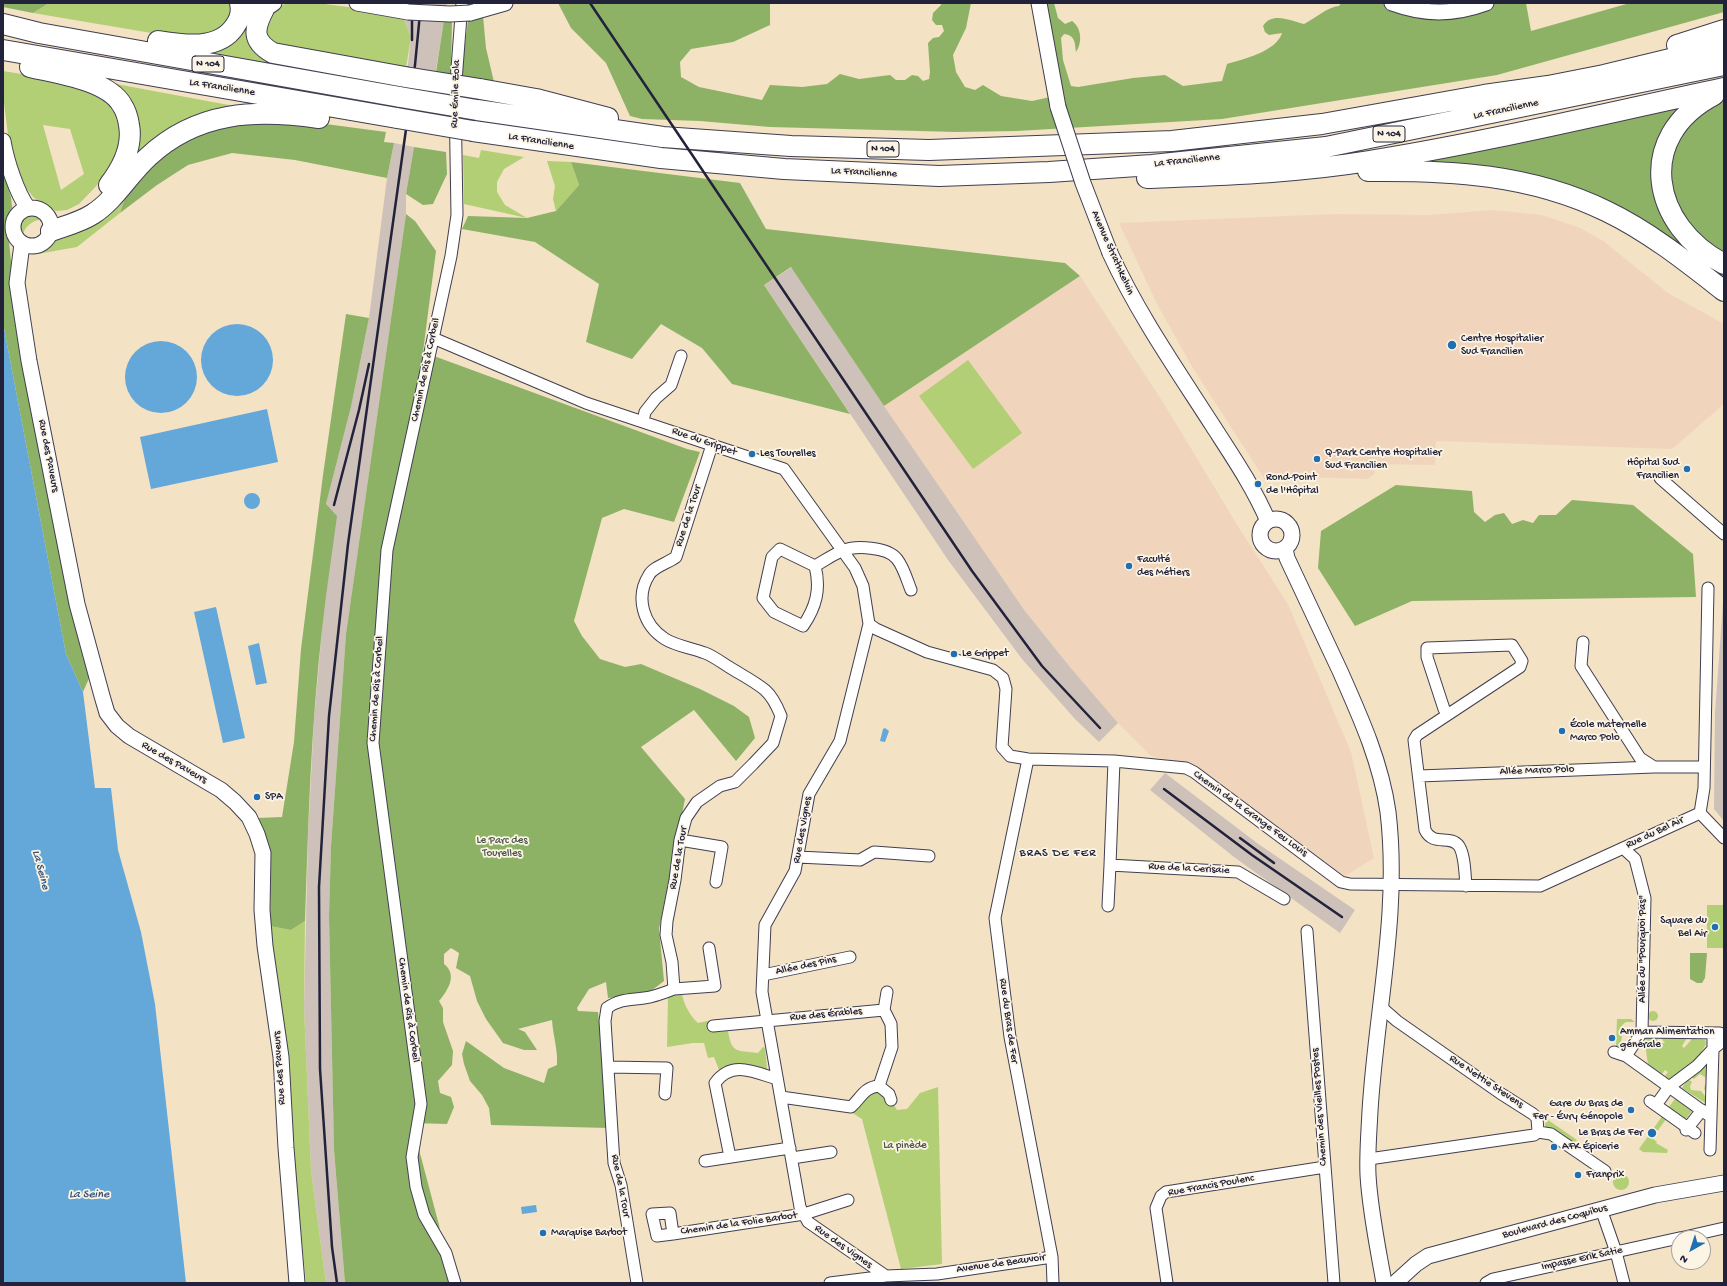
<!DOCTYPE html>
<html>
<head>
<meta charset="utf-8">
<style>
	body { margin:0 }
	#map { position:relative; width:1727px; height:1286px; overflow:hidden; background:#f3e2c4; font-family:"Gochi Hand",sans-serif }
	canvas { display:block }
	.frame { position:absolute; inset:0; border:4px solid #22223b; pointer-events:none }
	.north { position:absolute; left:1671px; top:1230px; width:40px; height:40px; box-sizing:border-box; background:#fcf5e5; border:1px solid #a5a1a1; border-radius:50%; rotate:219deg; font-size:11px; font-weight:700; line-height:16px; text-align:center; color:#22223b }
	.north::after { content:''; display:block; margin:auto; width:14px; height:18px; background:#1f6fb2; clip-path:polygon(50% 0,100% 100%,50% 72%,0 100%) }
</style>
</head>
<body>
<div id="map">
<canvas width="1727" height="1286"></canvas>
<div class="frame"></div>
<div class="north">N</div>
</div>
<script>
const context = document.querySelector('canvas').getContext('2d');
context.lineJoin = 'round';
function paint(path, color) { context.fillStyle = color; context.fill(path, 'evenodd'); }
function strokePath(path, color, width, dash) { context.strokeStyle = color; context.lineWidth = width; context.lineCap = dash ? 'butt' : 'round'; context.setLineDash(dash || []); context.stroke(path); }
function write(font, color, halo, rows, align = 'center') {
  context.font = font + ' "Gochi Hand",sans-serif'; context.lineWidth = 3.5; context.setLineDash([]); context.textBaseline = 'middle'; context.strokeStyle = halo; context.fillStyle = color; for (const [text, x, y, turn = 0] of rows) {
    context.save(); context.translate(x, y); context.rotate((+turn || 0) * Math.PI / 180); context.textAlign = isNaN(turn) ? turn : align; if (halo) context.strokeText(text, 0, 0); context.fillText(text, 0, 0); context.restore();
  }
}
const built = new Path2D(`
	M1493 210 1542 215 1578 227 1602 240 1668 293 1724 324V404L1672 449 1436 441 1435 465 1375 464 1374 474 1368 479 1272 476 1265 480 1191 365 1157 304 1119 223 1334 214 1428 215Z
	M1080 276 1163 402 1239 528 1288 604 1351 752 1374 858 1345 876 1195 765 1151 756 1118 723 1070 667 1025 611 884 406Z`);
const industrial = new Path2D(`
	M398 3H447L433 87 406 82 411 37Z
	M394 143 414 147 406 194V214L346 634 331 846 329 916 334 1150 345 1283H326L311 1171 304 1007 308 835 314 719 322 630 326 504 351 407 369 318 387 178Z
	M792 267 884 406 1025 611 1070 667 1118 723 1099 742 1075 719 1022 659 948 560 764 285Z
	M1724 589V821L1714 809 1715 713Z
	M1165 773 1257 843 1355 910 1340 933 1234 857 1150 790Z`);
const green = new Path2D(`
	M49 3H233L234 15 218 33 181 38 33 13Z
	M287 3H317L402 14 411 37 406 68 270 43 265 36 263 22 277 8Z
	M241 26 251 28 277 62 268 64 207 53Z
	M3 71 77 83 105 98 120 117V147L114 159 102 180 79 204 67 210 56 211 34 198 26 188 10 150 3 95ZM43 125 70 129 84 174 61 190Z
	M116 84 245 108 128 170Z
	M481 150 524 157 504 169 497 182V192L505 205 527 218 464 204 463 155 479 158Z
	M547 161 571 162 579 185 556 211 553 199 555 186Z
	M129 186 120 213 77 247 32 255 42 251 59 234Z
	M30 213H34L42 219C32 221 25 226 22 236 15 227 20 217 30 213Z
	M968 360 1022 433 973 469 919 396Z
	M1707 905H1724V948H1707Z
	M305 921 304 1007 311 1171 326 1283H306L288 1098 284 1039 270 926 291 930Z
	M681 988C682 1001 689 1015 698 1023L712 1020 713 1026 719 1032 728 1031C732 1054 736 1050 758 1053L763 1047 765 1048 767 1068 765 1072 721 1075 714 1057 708 1058 704 1043H693L667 1047 668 998 667 992Z
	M1648 1016a5 5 0 1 1 10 0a5 5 0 1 1-10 0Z
	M1617 1019H1631L1635 1022H1626C1620 1026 1617 1031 1622 1037L1620 1045 1615 1051 1614 1050 1616 1047Z
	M1644 1038H1656L1660 1043H1665L1661 1038H1687L1682 1046 1684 1048 1692 1039 1705 1040 1706 1044 1695 1064 1672 1081 1665 1076 1668 1072 1665 1070 1662 1074 1648 1064Z
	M1710 1059 1709 1095 1704 1089 1706 1081 1705 1077 1700 1074 1694 1079 1690 1076Z
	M1688 1079 1692 1082 1690 1086 1691 1090 1701 1091 1709 1101 1707 1104 1682 1088Z
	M938 1087 942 1264 901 1269 862 1119 851 1112 862 1097 875 1089 891 1100 897 1110 907 1109 920 1093Z
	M1675 1099 1692 1111 1685 1120 1668 1108Z
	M1663 1115 1667 1118 1652 1138 1657 1142 1656 1143 1668 1150 1667 1153 1643 1152 1639 1149Z
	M1548 1120 1577 1140 1573 1145 1546 1130 1545 1124Z
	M1613 1182a8 8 0 1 1 16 0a8 8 0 1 1-16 0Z`);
const forest = new Path2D(`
	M3 3H49L33 13 3 7Z
	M558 3H770V25L733 42 691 49 680 62 681 77 699 87 762 100 770 85 802 87 827 84 840 74 859 79 890 75 896 80H905L912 75 918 76 923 81 929 79 930 72 928 43 933 38 939 37 944 31 942 25H936L932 20 933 13 941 5V3H971L966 28 953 55 956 72 965 87 975 90 983 85 1001 96 1032 101 1064 94 1053 56 1046 3H1054L1058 18 1065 24 1072 21C1081 27 1083 42 1076 52 1075 43 1075 35 1064 34L1061 38 1063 60 1071 86 1078 87 1133 78 1165 75 1183 86 1222 81 1227 64C1243 59 1276 52 1282 33L1269 35 1265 32 1263 26C1272 11 1291 21 1304 24 1316 18 1327 7 1339 6L1341 3H1526L1531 31 1630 3H1724V12L1497 75 1222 119 1017 131 956 132 770 127 700 121 642 119 630 116 606 63 571 28Z
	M483 16 486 48 494 82 461 76 468 20Z
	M444 20H452L451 75 436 72Z
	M1724 94V280L1675 241 1541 178 1418 162Z
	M288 119 386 132 384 142 394 143 387 178 295 160 232 153 188 165 157 185 120 213 129 186 142 170 209 127Z
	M414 147 446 152 447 174 433 204 423 205 406 194Z
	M571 162 740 183 766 229 1065 263 1080 276 884 406 791 267 764 285 850 414 732 384 702 348 661 324 632 359 586 342 599 284 535 242 462 229 468 216 527 218 556 211 579 185Z
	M3 172 11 197 12 208 7 218 5 229 9 242 15 298 90 676 83 692 66 654 3 323Z
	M406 214 415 221 436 251 423 352 687 449 700 452 674 522 624 509 602 518 574 621 582 636 600 659 625 667 641 664 700 689 734 706 749 717 755 738 736 761 694 710 641 747 685 799 659 929 664 981 647 994 608 998 606 982 589 989 577 1008 578 1011 598 1012 609 1128 491 1125 489 1108 482 1095 470 1081 464 1064 462 1054 466 1041 504 1068 544 1083 548 1069 557 1065C558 1049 553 1036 552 1020L518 1029 525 1032 537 1050H524L503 1043 486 1019 477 1001 470 976 456 968 459 953 451 948 444 954V964C458 975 448 990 439 1001L443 1008V1022L453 1051 452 1065 438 1081 440 1093 451 1097 454 1107 447 1124 412 1123 439 1225 443 1258 451 1283H345L334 1150 329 916 331 846 346 634Z
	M346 314 369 318 351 407 326 504 337 516C332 554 326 592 322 630 311 727 308 824 305 921L291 930 270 926 271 858 268 842 257 818 282 817 294 742 301 649 323 475Z
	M1396 485 1472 491 1474 512 1485 522 1495 515 1504 513 1512 524 1523 520 1533 523 1539 515H1556L1572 500 1633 505 1693 554 1696 597 1412 601 1355 626 1318 568 1321 531Z
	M1690 953H1707L1705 978 1702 983H1697L1690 979Z`);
const water = new Path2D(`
	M3 323 66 654 83 692 95 788H111L118 850 141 932 155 1004 186 1283H5L3 1279Z
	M201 360a36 36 0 1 1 72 0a36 36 0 1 1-72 0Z
	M125 377a36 36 0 1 1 72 0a36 36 0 1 1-72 0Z
	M267 409 278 462 151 489 140 437Z
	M244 501a8 8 0 1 1 16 0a8 8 0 1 1-16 0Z
	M216 607 245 738 223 743 194 612Z
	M259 643 267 683 256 685 248 646Z
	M885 728 889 731 885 742 880 741 883 729Z
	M536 1205 537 1212 522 1214 521 1207Z`);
const street = new Path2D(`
	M433 338 586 403 784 469 855 568 863 586 869 624 876 629 927 652 993 670 1003 678 1006 689 1002 747 1010 756 1028 759 1114 761 1186 768 1194 772 1341 882 1350 884 1540 886 1700 813 1704 788 1708 588
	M643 421 645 412 656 398 671 385 681 356
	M1660 478 1724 534
	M815 566C821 589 816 607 803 626L774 612 763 598 772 557 780 549 815 566C824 561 832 555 842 551 855 545 888 547 897 559 904 568 907 580 911 590
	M869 624 840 741 809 794 795 871 765 925 762 992 800 1207 808 1222 886 1276
	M1583 642 1581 666 1640 758 1654 767H1704
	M1448 714 1444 709 1427 657V648L1512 645 1522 661 1520 667 1417 735 1414 740 1425 830C1433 847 1450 834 1459 846 1465 855 1465 876 1466 886
	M1028 759 995 918 1010 1037 1052 1257 1053 1283
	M1114 761 1110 865 1238 872 1284 899
	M1419 776 1654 767
	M1700 813 1724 838
	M680 840 722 847 716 882
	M1623 848 1635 859 1645 898 1642 1032
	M798 857 860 860 874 852 929 856
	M1108 906 1110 865
	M1307 931 1334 1283
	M763 975 850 957
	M674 989 715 986 709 948
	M713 1026 884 1010
	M1642 1032 1720 1033
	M1614 1052 1626 1056 1711 1117
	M1626 1056 1642 1032
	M608 1067 667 1068 665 1094
	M879 1086 889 1094 891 1100
	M781 1097 851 1107C861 1098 864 1087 879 1086L892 1047 891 1024 884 1010 887 992
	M1650 1101 1695 1133
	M1656 1105 1669 1087 1697 1066 1713 1049V1033
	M1686 1130 1702 1110
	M1538 1132 1551 1134 1605 1171
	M1710 1150 1713 1049 1724 1040
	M730 1157 715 1083C732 1060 754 1072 777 1079
	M792 1158 831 1152
	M1369 1159 1534 1135 1538 1132 1537 1118 1533 1114 1500 1093 1397 1021 1381 1007
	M705 1161 790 1148
	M1601 1209 1616 1252 1624 1283
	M673 1234 670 1213 652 1214 657 1236 673 1234 804 1214 848 1200
	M1680 1238 1724 1228
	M455 1283 446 1253 424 1215 416 1187 412 1157 421 1104 373 743 387 550 451 256 457 215 455 94 462 3
	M637 1283 621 1185 614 1163 605 1021 607 1008C619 999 630 1000 644 998 654 997 664 993 674 989L672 962 666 935 667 921 675 880 680 840 686 818 697 802 720 786 735 782 753 764 773 743 781 716C777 706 773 697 765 690 754 681 740 674 729 667 721 662 713 656 705 653 692 648 676 646 665 639 643 625 635 597 649 575 653 567 668 563 676 557L712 445
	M830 1283 886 1276 937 1274 1052 1257
	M1167 1283 1156 1208 1161 1196 1166 1192 1325 1167
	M1486 1283 1493 1279 1679 1238`);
const secondary = new Path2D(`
	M242 3C252 12 264 11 274 3
	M357 3 408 12
	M1039 3 1058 107
	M1392 3C1425 15 1453 15 1486 3
	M470 13 505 3
	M3 141C6 160 17 194 28 208
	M13 227a19 19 0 1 1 38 0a19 19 0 1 1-38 0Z
	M22 244 17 283 29 361 77 604 102 696 107 713 117 726 129 736 221 790 235 802 249 817 257 834 263 853 262 910 265 946 281 1057 286 1148 297 1283
	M1110 253C1138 314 1177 370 1213 426 1233 457 1254 488 1268 521
	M1260 535a16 16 0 1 1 32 0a16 16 0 1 1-32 0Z
	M1285 549 1287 558C1305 596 1322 633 1340 671 1360 716 1381 762 1388 812 1400 913 1376 1011 1370 1111 1369 1132 1367 1154 1368 1175 1370 1211 1378 1248 1384 1283
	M1395 1283 1416 1264 1428 1256 1655 1195 1724 1183`);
const highway = new Path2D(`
	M264 9C254 28 251 41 273 53L405 77
	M3 24 39 33 400 97
	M158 41C183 45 219 51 235 26 240 19 242 11 240 3
	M1677 45 1724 30
	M3 50 397 118
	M30 67C56 73 108 80 122 105 126 111 128 118 129 125 133 147 122 168 109 185
	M480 89 536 99 608 118
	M1714 95C1634 137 1651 226 1724 264
	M477 110 663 137 791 146 929 150 1172 141 1322 124 1484 95 1548 86 1604 75 1724 46
	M473 131 661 158 784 169 939 176 1049 172 1152 165 1326 147 1724 65
	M1368 171C1450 170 1530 174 1606 211 1648 231 1687 262 1724 291
	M1147 178C1221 175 1296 173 1369 161 1488 142 1606 113 1724 88
	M51 231C65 226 81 222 93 214 115 200 129 174 148 157 197 111 256 109 319 118`);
const rail = new Path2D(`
	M412 3V40
	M590 3 972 571 1042 666 1100 728
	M334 505 359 410 369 364
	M1164 789 1252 855 1342 917
	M1240 838 1274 863
	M337 1283 332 1247 320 1069 319 887 329 716 348 544 415 65 421 3`);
const secondaryBridge = new Path2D(`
	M408 12 450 14 470 13
	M1058 107 1083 183 1110 253`);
const highwayBridge = new Path2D(`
	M405 77 480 89
	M400 97 477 110
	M397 118 473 131`);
const markers = [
	[1452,345,5,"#1f6fb2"],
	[752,454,4,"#1f6fb2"],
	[1317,459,4,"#1f6fb2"],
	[1687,469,4,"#1f6fb2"],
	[1258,484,4,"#1f6fb2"],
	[1129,566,4,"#1f6fb2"],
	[954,654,4,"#1f6fb2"],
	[1562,731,4,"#1f6fb2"],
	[257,797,4,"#1f6fb2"],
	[1715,927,4,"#1f6fb2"],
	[1612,1038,4,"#1f6fb2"],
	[1631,1110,4,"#1f6fb2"],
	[1652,1133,5,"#1f6fb2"],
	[1554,1147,4,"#1f6fb2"],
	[1578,1175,4,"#1f6fb2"],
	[543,1233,4,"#1f6fb2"]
];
const shields = [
	[208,64,32],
	[1389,134,32],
	[883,149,32]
];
const shieldNames = [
	["N 104",208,64],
	["N 104",1389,134],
	["N 104",883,149]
];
const streetNames = [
	["La Francilienne",222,88,9],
	["Rue Émile Zola",456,94,-88],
	["La Francilienne",1506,110,-12],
	["La Francilienne",541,142,9],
	["La Francilienne",1187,161,-6],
	["La Francilienne",864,173,3],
	["Avenue Strathkelvin",1112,253,66],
	["Chemin de Ris à Corbeil",426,370,-78],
	["Rue du Grippet",704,442,19],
	["Rue des Paveurs",48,456,79],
	["Rue de la Tour",689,516,-72],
	["Chemin de Ris à Corbeil",377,689,-86],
	["Rue des Paveurs",174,763,30],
	["Allée Marco Polo",1537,771,-2],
	["Chemin de la Grange Feu Louis",1250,814,36],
	["Rue des Vignes",803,830,-80],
	["Rue du Bel Air",1655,833,-25],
	["Rue de la Tour",679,858,-80],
	["Rue de la Cerisaie",1189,869,3],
	["Allée du \"Pourquoi Pas\"",1643,949,-90],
	["Allée des Pins",806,966,-12],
	["Chemin de Ris à Corbeil",408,1010,82],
	["Rue des Érables",826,1015,-5],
	["Rue du Bras de Fer",1008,1021,82],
	["Rue des Paveurs",280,1068,-94],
	["Rue Nettie Stevens",1486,1082,34],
	["Chemin des Vieilles Postes",1320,1107,-94],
	["Rue de la Tour",620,1186,79],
	["Rue Francis Poulenc",1211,1186,-10],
	["Boulevard des Coquibus",1555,1222,-15],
	["Chemin de la Folie Barbot",739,1224,-8],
	["Rue des Vignes",843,1247,35],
	["Impasse Erik Satie",1582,1259,-12],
	["Avenue de Beauvoir",1001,1264,-8]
];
const poiNames = [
	["Centre Hospitalier",1461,339],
	["Sud Francilien",1461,352],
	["Q-Park Centre Hospitalier",1325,453],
	["Sud Francilien",1325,466],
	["Les Tourelles",760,454],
	["Hôpital Sud",1679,463,"right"],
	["Francilien",1679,476,"right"],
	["Rond-Point",1266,478],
	["de l'Hôpital",1266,491],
	["Faculté",1137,560],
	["des Métiers",1137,573],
	["Le Grippet",962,654],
	["École maternelle",1570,725],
	["Marco Polo",1570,738],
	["SPA",265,797],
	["Square du",1707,921,"right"],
	["Bel Air",1707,934,"right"],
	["Amman Alimentation",1620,1032],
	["générale",1620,1045],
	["Gare du Bras de",1623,1104,"right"],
	["Fer - Évry Génopole",1623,1117,"right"],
	["Le Bras de Fer",1643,1133,"right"],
	["AFK Épicerie",1562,1147],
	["Franprix",1586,1175],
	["Marquise Barbot",551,1233]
];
const parkNames = [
	["Le Parc des",502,841],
	["Tourelles",502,854],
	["La pinède",905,1146]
];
const neighbourhoodNames = [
	["BRAS DE FER",1058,854]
];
const waterNames = [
	["La Seine",40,870,75],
	["La Seine",89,1195]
];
paint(built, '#f0d5bc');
paint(industrial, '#cec1b9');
paint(green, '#b2cf75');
paint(forest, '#8db266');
paint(water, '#64a7d9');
strokePath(street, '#413f50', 13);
strokePath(secondary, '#413f50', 17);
strokePath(highway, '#413f50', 22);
strokePath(street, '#fff', 11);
strokePath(secondary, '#fff', 15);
strokePath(highway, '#fff', 20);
strokePath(rail, '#22223b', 2.5);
strokePath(secondaryBridge, '#413f50', 17, []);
strokePath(highwayBridge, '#413f50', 22, []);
strokePath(secondaryBridge, '#fff', 15);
strokePath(highwayBridge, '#fff', 20);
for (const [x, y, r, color] of markers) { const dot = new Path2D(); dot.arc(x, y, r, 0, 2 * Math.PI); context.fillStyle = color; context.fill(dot); strokePath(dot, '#fcf5e5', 1.5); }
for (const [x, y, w] of shields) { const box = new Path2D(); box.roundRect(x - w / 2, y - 8, w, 16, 3); context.fillStyle = '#fcf5e5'; context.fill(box); strokePath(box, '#22223b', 1); }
write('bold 10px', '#22223b', null, shieldNames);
write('11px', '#22223b', '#fcf5e5', streetNames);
write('11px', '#22223b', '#fcf5e5', poiNames, 'left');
write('11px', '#4d564c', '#fcf5e5', parkNames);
context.letterSpacing = '1px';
write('12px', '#22223b', '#fcf5e5', neighbourhoodNames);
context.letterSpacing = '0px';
write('italic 12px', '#3c577a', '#fcf5e5', waterNames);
</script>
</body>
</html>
